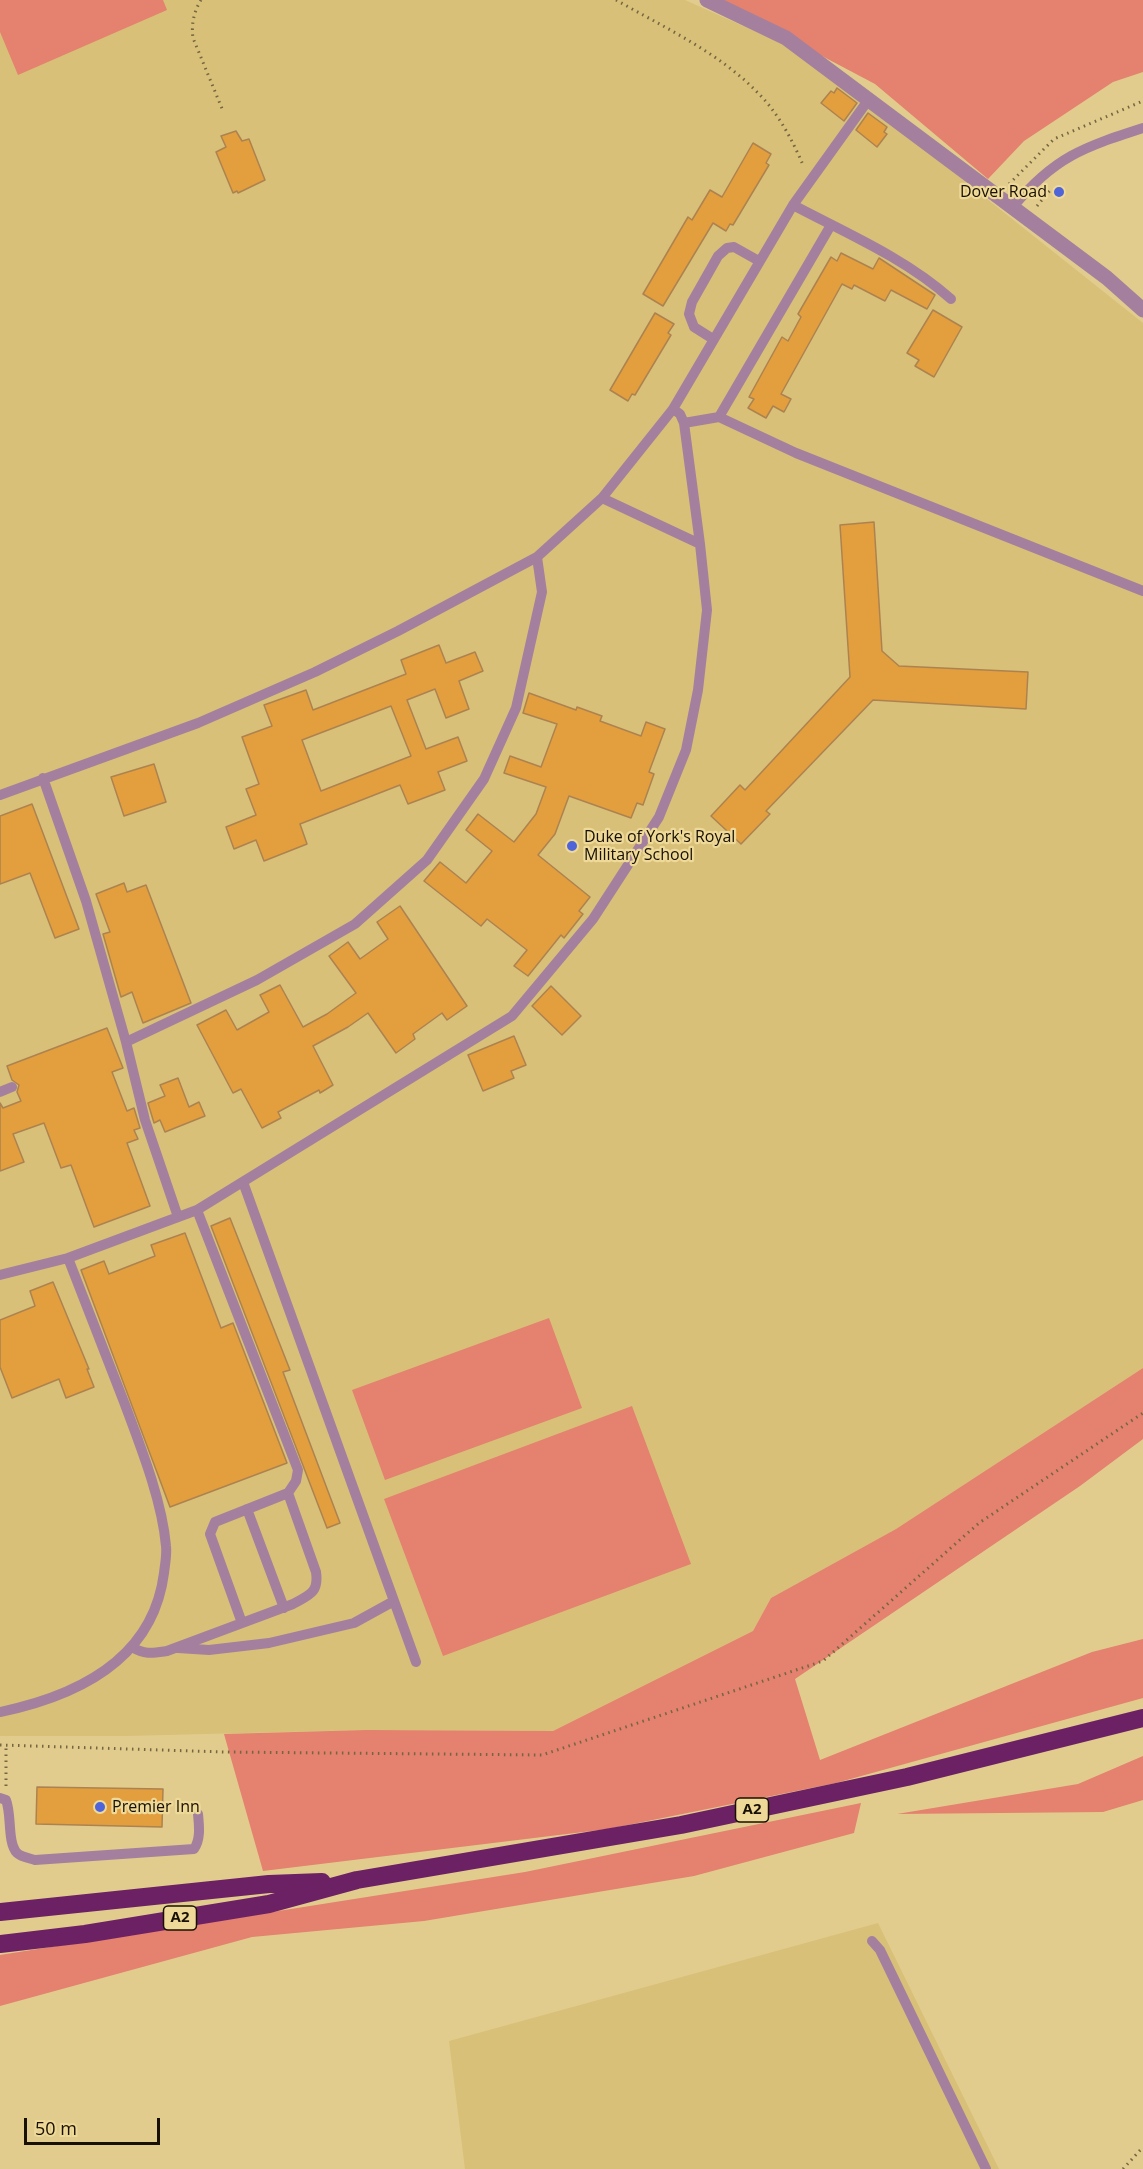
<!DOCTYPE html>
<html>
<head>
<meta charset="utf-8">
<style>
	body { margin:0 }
	#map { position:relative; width:1143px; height:2169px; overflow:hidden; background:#e1cc8d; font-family:"Open Sans",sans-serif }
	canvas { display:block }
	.scale { position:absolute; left:24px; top:2118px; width:136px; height:27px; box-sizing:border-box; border:3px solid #181000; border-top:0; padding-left:8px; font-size:18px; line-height:21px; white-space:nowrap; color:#181000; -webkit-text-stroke:4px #eed999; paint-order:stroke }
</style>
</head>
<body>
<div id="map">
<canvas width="1143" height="2169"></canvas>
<div class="scale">50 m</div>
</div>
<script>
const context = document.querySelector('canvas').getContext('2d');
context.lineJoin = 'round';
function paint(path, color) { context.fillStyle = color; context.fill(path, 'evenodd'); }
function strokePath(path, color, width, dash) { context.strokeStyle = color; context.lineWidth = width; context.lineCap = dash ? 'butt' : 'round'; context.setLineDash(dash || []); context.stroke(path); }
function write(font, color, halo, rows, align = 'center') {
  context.font = font + ' "Open Sans",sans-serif'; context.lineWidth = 4.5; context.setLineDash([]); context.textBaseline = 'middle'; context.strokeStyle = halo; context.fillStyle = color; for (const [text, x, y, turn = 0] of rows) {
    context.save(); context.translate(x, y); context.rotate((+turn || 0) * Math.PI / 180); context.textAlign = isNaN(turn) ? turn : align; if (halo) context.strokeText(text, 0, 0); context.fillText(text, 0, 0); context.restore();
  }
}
const built = new Path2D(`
	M0 0H685L788 46 894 125 1143 323V1368L896 1529 771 1598 753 1631 553 1731 366 1730 127 1736H0Z
	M878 1923 999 2169H465L449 2041Z`);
const green = new Path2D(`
	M0 0H163L167 10 18 75 0 32Z
	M716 0H1143V72L1113 82 1024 141 988 179 875 84Z
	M549 1318 582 1408 385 1480 352 1390Z
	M1143 1368V1439L1080 1486 795 1679 820 1760 1092 1652 1143 1639V1698L836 1783 608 1829 263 1871 224 1734 366 1730 553 1731 753 1631 771 1598 896 1529Z
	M632 1406 691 1564 443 1656 384 1499Z
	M1143 1756V1800L1103 1812 897 1814 1078 1784Z
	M861 1803 854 1833 694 1876 424 1921 252 1937 0 2006V1955L525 1872Z`);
const building = new Path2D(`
	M837 88 857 103 844 121 821 103 831 91 834 93Z
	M868 113 887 127 884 132 887 134 877 147 856 130Z
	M236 131 242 141 249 139 265 180 238 193 237 191 233 193 216 152 226 147 221 136Z
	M753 143 771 154 766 163 769 165 733 225 730 224 726 231 713 223 663 306 643 294 688 217 692 220 710 190 722 197Z
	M841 253 873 269 879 258 935 295 927 309 891 290 885 301 854 285 852 289 842 284 781 394 791 399 784 412 773 406 766 418 748 408 754 399 749 397 782 337 788 341 801 317 798 314 831 257 837 261Z
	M933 310 962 327 934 377 915 366 919 360 907 353Z
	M655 313 674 324 668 333 671 335 635 395 632 394 628 401 610 390Z
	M874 522 882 651 899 666 1028 672 1026 709 873 700 766 811 770 814 741 844 711 816 740 785 745 790 850 677 840 525Z
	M439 645 446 663 475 652 483 671 459 681 469 709 446 718 435 689 407 700 426 749 458 737 467 761 438 772 445 790 408 804 400 785 300 824 307 844 264 861 256 840 234 849 226 827 256 815 246 789 259 784 242 737 272 726 264 705 306 690 313 710 406 674 401 660ZM391 706 411 756 321 791 302 740Z
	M529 693 576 710 577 707 602 716 600 721 641 736 646 722 665 729 649 772 654 774 643 805 637 803 631 818 569 796 555 834 538 855 590 897 579 911 583 914 564 938 561 935 528 976 514 966 527 950 487 919 481 926 424 881 440 862 466 883 492 851 466 830 478 814 514 842 536 814 546 787 504 773 510 756 541 767 557 724 523 713Z
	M154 764 166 802 124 816 111 777Z
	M32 804 79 929 55 938 30 873 0 884V816Z
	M124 883 127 892 146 885 191 1003 143 1023 132 992 121 997 103 934 110 932 96 894Z
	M400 906 467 1006 447 1020 442 1013 413 1034 415 1039 396 1053 368 1013 348 1027 313 1046 333 1085 320 1093 319 1090 278 1112 281 1118 262 1128 241 1089 233 1093 197 1025 226 1010 237 1030 269 1012 260 995 280 985 303 1027 327 1014 356 993 329 956 348 942 360 959 388 939 377 922Z
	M551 986 581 1016 562 1035 532 1006Z
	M107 1028 123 1068 112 1072 127 1111 134 1108 140 1128 134 1130 138 1139 127 1143 150 1206 94 1227 71 1165 61 1168 44 1123 13 1134 24 1162 0 1171V1103L3 1108 21 1101 17 1092 19 1085 12 1080 7 1066Z
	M514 1036 526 1065 511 1071 514 1078 483 1091 468 1055Z
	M178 1078 189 1107 199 1102 205 1116 165 1132 160 1120 154 1123 148 1103 165 1096 160 1085Z
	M230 1218 290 1370 283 1372 340 1523 327 1528 211 1226Z
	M185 1233 221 1328 233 1323 287 1463 170 1507 81 1270 104 1261 109 1274 155 1256 151 1245Z
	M53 1282 89 1369H87L94 1387 66 1398 59 1379 12 1398 0 1367V1320L35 1306 30 1291Z
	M37 1787 163 1789 162 1827 36 1824Z`);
const path = new Path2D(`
	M201 0C194 11 191 25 193 38L223 111
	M616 0C662 26 719 53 756 91 777 111 792 139 803 165
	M1009 184 1054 139 1143 101
	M1037 206 1052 188
	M0 1745 225 1752 542 1755 823 1661 979 1523 1143 1413
	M6 1786V1745
	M1123 2169 1143 2147`);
const lane = new Path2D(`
	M793 205C846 233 905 258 951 299
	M1013 207C1054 157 1084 147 1143 128
	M713 339 694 327 689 314 692 302 718 256 727 248 734 247 759 261
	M719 417 796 453 1143 591
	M684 423 719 417 831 225
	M602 498 700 544
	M43 778 86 901 126 1042 145 1120 178 1217
	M0 795 198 723 315 672 398 631 537 557 602 498 673 409 793 205 869 99
	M126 1042 257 980 355 924 427 860 484 779 516 708 542 592 537 557
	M0 1092 12 1087
	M243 1182 416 1662
	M0 1275 68 1258 197 1210 512 1016 593 919 659 817 686 750 698 690 707 610 700 544 684 423 680 414 673 409
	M247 1509 284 1608
	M242 1623 210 1534 215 1522 288 1493
	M132 1647C145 1655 153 1653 167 1651L293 1604C309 1595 319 1593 316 1572L288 1493 296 1481 298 1470 197 1210
	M178 1648 209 1650 269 1643 354 1623 394 1601
	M0 1712C77 1696 153 1660 164 1573 165 1564 167 1555 166 1546 162 1500 140 1445 124 1402 105 1354 87 1306 68 1258
	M0 1798 6 1800C12 1815 7 1842 17 1853 21 1857 29 1858 35 1860L194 1849C201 1839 199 1825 198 1814
	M872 1941 880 1950 986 2169`);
const street = new Path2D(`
	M707 0 786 38 1107 278 1143 310`);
const highway = new Path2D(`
	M0 1912 269 1884 322 1882
	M0 1944 85 1934 269 1904 357 1880 681 1825 907 1777 1143 1718`);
const markers = [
	[1059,192,6,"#4f64d9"],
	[572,846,6,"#4f64d9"],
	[100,1807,6,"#4f64d9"]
];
const shields = [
	[752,1810,33],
	[180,1918,33]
];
const shieldNames = [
	["A2",752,1810],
	["A2",180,1918]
];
const poiNames = [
	["Dover Road",1047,192,"right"],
	["Duke of York's Royal",584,837],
	["Military School",584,855],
	["Premier Inn",112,1807]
];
paint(built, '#d8c078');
paint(green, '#e4816f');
paint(building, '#e39e3e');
strokePath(building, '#ac8350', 1.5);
strokePath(path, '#746640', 3, [1.5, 4.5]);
strokePath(lane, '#a4809e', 10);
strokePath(street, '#a4809e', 15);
strokePath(highway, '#6c2165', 18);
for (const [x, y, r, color] of markers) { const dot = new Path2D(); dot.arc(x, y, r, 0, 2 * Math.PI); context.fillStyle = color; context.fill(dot); strokePath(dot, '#eed999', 2); }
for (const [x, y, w] of shields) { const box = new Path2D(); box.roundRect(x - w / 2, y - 12, w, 24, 4.5); context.fillStyle = '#eed999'; context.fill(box); strokePath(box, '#181000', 1.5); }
write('bold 15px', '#181000', null, shieldNames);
write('16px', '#181000', '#eed999', poiNames, 'left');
</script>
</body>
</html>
